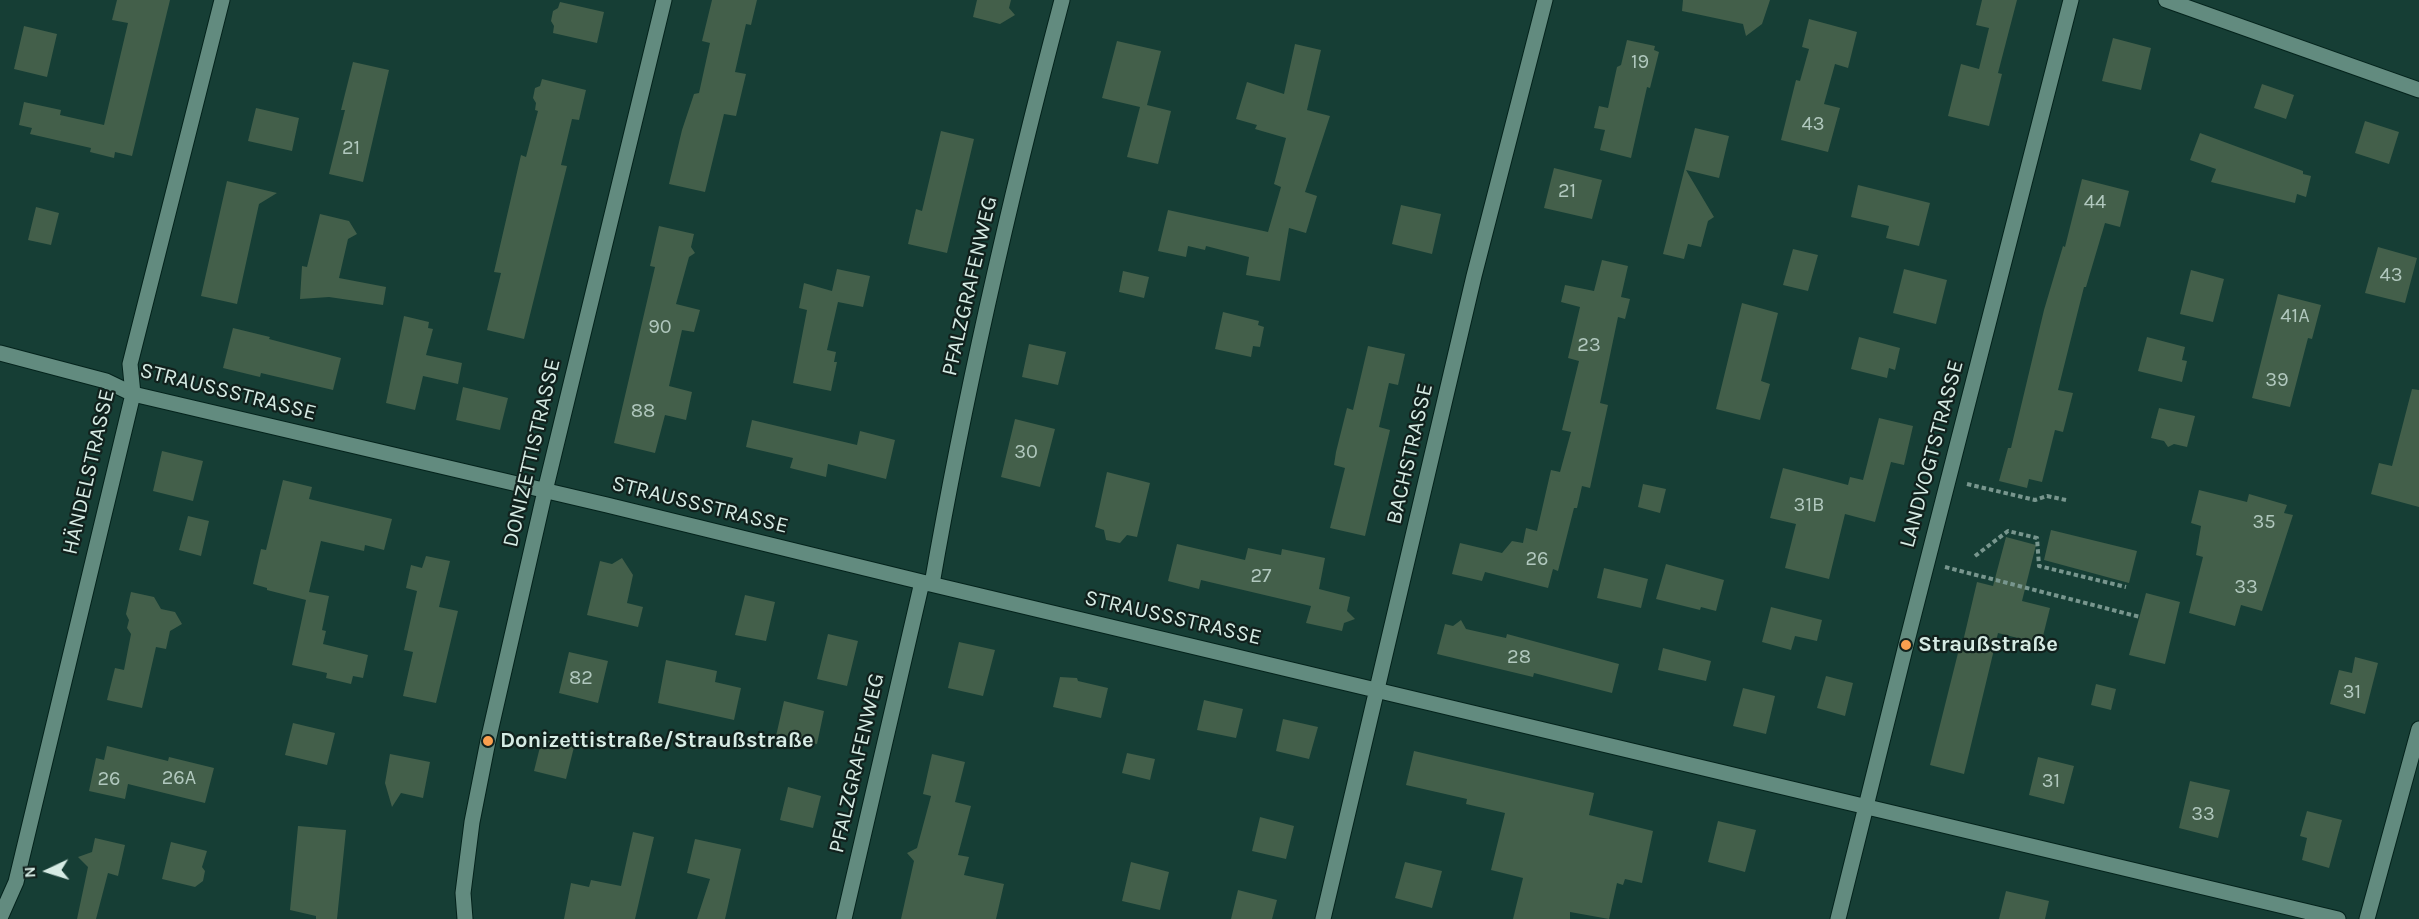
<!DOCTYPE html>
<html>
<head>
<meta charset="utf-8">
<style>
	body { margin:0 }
	#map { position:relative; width:2419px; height:919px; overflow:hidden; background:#163e35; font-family:Karla,sans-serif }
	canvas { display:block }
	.north { position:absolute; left:18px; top:841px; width:60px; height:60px; -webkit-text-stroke:4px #11211d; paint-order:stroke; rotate:266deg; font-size:16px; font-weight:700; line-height:24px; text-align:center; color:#d6ebe4 }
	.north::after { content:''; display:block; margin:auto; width:21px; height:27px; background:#d6ebe4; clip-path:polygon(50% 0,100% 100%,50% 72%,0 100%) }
</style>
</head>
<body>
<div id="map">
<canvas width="2419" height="919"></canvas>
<div class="north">N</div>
</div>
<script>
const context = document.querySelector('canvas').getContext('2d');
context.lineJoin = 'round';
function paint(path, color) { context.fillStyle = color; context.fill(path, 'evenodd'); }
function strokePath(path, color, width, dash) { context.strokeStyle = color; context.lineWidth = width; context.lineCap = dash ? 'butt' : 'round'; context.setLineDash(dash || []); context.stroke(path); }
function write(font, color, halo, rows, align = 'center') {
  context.font = font + ' Karla,sans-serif'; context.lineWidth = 4.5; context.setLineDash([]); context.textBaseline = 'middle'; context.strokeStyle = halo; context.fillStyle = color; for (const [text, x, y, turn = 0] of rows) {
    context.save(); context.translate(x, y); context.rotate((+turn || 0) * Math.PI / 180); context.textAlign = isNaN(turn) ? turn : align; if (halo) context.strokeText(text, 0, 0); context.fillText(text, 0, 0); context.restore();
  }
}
const building = new Path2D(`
	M117 0H170L132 156 115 152 114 158 90 152 91 148 30 134 32 128 19 125 24 102 61 110 60 115 104 125 128 23 112 20Z
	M712 0H757L751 25 746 24 735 72 746 74 736 116 724 114 705 192 669 184 682 130 694 94 699 93 710 43 702 41Z
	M977 0H1011L1009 8 1015 15 1000 24 973 17Z
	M1683 0H1770L1762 24 1746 36 1743 24 1682 11Z
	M1982 0H2017L1998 73 2002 74 1989 126 1948 116 1961 64 1979 69 1989 28 1976 25Z
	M560 2 604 12 597 43 553 33 554 26 551 21 553 11 558 8Z
	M1809 19 1857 32 1848 68 1835 64 1824 104 1840 108 1828 152 1781 140 1796 80 1800 81 1809 49 1802 47Z
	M24 26 57 34 47 77 14 69Z
	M2113 38 2151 48 2141 90 2102 81Z
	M1627 40 1655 46 1654 50 1659 52 1650 88 1647 87 1631 158 1600 150 1605 130 1594 128 1599 106 1608 108 1617 67 1621 65Z
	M1117 41 1161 51 1147 105 1171 111 1158 164 1127 157 1140 107 1102 98Z
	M1295 44 1321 50 1307 110 1330 116 1305 192 1317 196 1306 233 1289 228 1280 281 1246 275 1249 257 1206 246 1205 250 1188 246 1186 257 1158 251 1168 210 1268 232 1281 187 1274 184 1286 138 1255 129 1257 125 1236 119 1247 82 1284 94Z
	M353 62 389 70 363 182 329 174 345 110H341Z
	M542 79 586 90 579 120 572 119 561 165 567 166 524 339 487 330 501 273 494 272 521 155 526 157 538 111 535 110 536 103 533 98 535 88 540 86Z
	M2262 84 2294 95 2286 119 2254 108Z
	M256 108 299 118 292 151 248 141Z
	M2365 121 2399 132 2389 164 2355 153Z
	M1695 128 1729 136 1719 178 1686 170 1714 217 1708 221 1701 247 1688 244 1684 259 1663 254Z
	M941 131 974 139 947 253 908 244 916 209 922 211Z
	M2200 133 2303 171V174L2311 176 2306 197 2297 194 2295 203 2211 182 2216 169 2190 160Z
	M1554 168 1602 180 1592 219 1544 208Z
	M2082 179 2129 191 2120 227 2105 223 2086 287H2084L2058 390 2073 393 2063 432 2055 430 2042 482 2029 479 2027 488 1999 481 2008 448H2011L2044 310 2063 246 2065 247Z
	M227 181 277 193 259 204 237 304 201 296Z
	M1858 185 1930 203 1919 246 1886 238 1889 226 1851 217Z
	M1401 205 1441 214 1432 254 1392 244Z
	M36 207 59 213 51 245 28 240Z
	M320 214 349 221 357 234 348 239 339 278 386 287 383 305 329 297 300 299 302 266 307 267Z
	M659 226 694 234 691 247 695 253 689 257 676 304 700 310 694 332 682 330 669 386 692 392 686 420 665 415 655 453 614 443 655 267 650 266Z
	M2378 247 2417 258 2405 303 2365 293Z
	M1793 249 1818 255 1808 291 1783 285Z
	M1602 260 1628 266 1621 297 1630 299 1625 319 1618 317 1600 403 1608 405 1590 488 1582 486 1577 508H1574L1558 571 1553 569 1548 588 1485 572 1482 581 1452 574 1460 543 1502 553 1512 541 1523 543 1526 528 1537 531 1551 470 1560 472 1571 432 1562 430 1579 361 1568 358 1580 307 1561 302 1565 285 1594 291Z
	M837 269 870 276 863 307 838 302 827 350 836 352 834 362H837L831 391 793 383 807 310 799 308 804 283 832 291Z
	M1904 269 1947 280 1936 324 1893 313Z
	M2191 270 2224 279 2213 322 2180 314Z
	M1123 271 1149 277 1144 298 1119 292Z
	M2278 294 2321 305 2312 339 2308 338 2290 407 2252 398Z
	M1742 303 1778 313 1761 381 1770 384 1760 420 1716 409Z
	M1223 312 1259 321 1258 325 1264 327 1260 347 1253 346 1251 357 1215 349Z
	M404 316 429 322 428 328 433 329 426 355 462 363 458 384 423 376 415 410 386 403Z
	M233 328 270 337 269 339 341 358 333 390 261 373 260 377 223 368Z
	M1859 337 1900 348 1895 370 1889 368 1887 378 1851 369Z
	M2147 337 2185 347 2182 360 2187 361 2182 382 2138 371Z
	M1029 344 1066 352 1058 385 1022 377Z
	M1368 346 1405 354 1398 385 1389 383 1379 427 1390 430 1365 536 1330 528 1345 468 1334 465 1336 452 1347 408 1353 410Z
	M463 387 508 398 500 430 456 420Z
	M2412 389 2419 390V507L2371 494 2379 463 2392 466Z
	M2159 408 2195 416 2187 447 2174 444 2168 447 2164 441 2151 438Z
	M1879 418 1913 426 1904 465 1891 462 1875 522 1845 514 1829 579 1785 568 1796 524 1770 518 1783 468 1848 485 1850 477 1863 480Z
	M1015 419 1055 429 1040 487 1001 477Z
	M752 420 857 445 860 431 895 440 886 479 828 464 826 477 790 468 793 458 746 447Z
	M162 451 203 461 193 501 153 491Z
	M1107 472 1150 483 1137 537 1127 535 1120 543 1106 540 1104 530 1095 527Z
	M283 480 312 487 309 499 392 519 384 550 365 545 364 551 321 541 309 592 329 596 322 630 326 631 323 644 368 655 363 678 353 676 351 684 326 678 327 673 292 665 306 600 267 590V588L253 584 261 549 266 550Z
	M1643 484 1666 489 1660 513 1638 507Z
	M2199 490 2247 502 2249 494 2287 505 2284 513 2293 515 2262 611 2241 605 2235 626 2189 613 2203 557 2196 555 2201 526 2191 523Z
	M188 516 209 521 201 556 179 550Z
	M2051 530 2137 551 2129 583 2044 560Z
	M2006 537 2036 545 2022 601 2050 608 2041 644 1998 633 1964 774 1930 765 1959 649 1961 650 1977 582 1993 586Z
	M1177 544 1245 560 1248 548 1281 555 1282 549 1325 558 1319 589 1350 597 1347 611 1355 619 1344 623 1342 631 1306 623 1311 606 1201 580 1199 589 1168 581Z
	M426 556 450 561 439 607 458 611 436 703 403 696 413 652 404 650 417 591 406 588 411 565 422 568Z
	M622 558 633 575 627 603 643 607 638 627 587 615 600 561 612 564Z
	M1666 564 1724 580 1716 611 1701 607 1700 610 1656 599Z
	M1604 568 1648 579 1641 608 1597 598Z
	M131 592 154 597 161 609 175 612 182 624 170 631 166 649 156 647 142 708 107 700 115 668 124 670 131 634 127 628 129 620 126 614Z
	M2146 593 2180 602 2165 664 2129 655Z
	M745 595 775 602 766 641 735 635Z
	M1771 607 1822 620 1817 641 1795 636 1791 650 1762 642Z
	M1461 620 1466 629 1506 638 1507 634 1619 664 1612 693 1534 673 1533 677 1437 654 1445 624 1453 626Z
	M828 634 858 641 847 686 817 679Z
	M959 642 995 650 983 696 948 688Z
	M1663 648 1711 661 1706 681 1658 670Z
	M569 652 608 661 598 703 559 693Z
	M2355 657 2378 663 2365 714 2330 704 2339 670 2352 673Z
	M666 660 717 671 715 682 741 688 734 720 658 703Z
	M1826 676 1853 683 1845 716 1817 708Z
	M1060 677 1077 678 1078 681 1108 688 1101 718 1053 707Z
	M2096 684 2116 689 2111 710 2091 705Z
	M1743 688 1775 696 1766 734 1733 726Z
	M1204 700 1243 709 1236 738 1197 730Z
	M784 701 824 711 817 744 776 736Z
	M1283 719 1318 727 1309 759 1276 751Z
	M293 723 335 733 327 765 285 755Z
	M542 739 574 747 566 779 534 771Z
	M107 746 168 761 169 757 214 768 205 803 128 784 125 799 89 791 96 758 104 760Z
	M1414 751 1594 793 1589 815 1653 831 1642 883 1625 879 1623 885 1617 883 1609 919 1570 912V919H1513L1523 878 1491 870 1505 813 1466 804 1467 799 1406 785Z
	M1127 753 1155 759 1150 780 1122 773Z
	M390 754 430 762 423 798 401 793 392 807 385 783Z
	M932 754 965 762 955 802 971 806 958 855 969 857 964 875 1004 884 996 919H901L914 861 907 853 917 848 931 796 923 794Z
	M2038 757 2074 766 2064 804 2029 795Z
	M2190 781 2230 790 2218 838 2179 828Z
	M788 787 821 796 813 828 780 820Z
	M2307 811 2342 820 2329 868 2302 860 2307 838 2300 836Z
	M1260 817 1294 826 1286 859 1252 851Z
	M1718 821 1756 830 1745 872 1708 862Z
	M298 826 346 830 337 919H316V916L290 910Z
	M633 832 654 837 635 919H564L571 883 589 887 591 880 621 886Z
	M95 838 125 845 118 876 108 873 96 919H77L88 867 78 857 92 852Z
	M695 839 741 849 725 919H697L710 879 687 873Z
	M171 842 207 851 202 867 205 871 203 881 195 887 162 879Z
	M1131 862 1169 872 1160 910 1122 901Z
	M1405 862 1442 871 1432 908 1395 898Z
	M1238 890 1277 900 1272 919H1231Z
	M2006 891 2049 901 2045 919H1999Z`);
const path = new Path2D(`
	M1967 484 2035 500 2047 496 2066 500
	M1975 556 2008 531 2037 538 2039 566 2126 587
	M1945 567 2140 617`);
const minor = new Path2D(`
	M2166 0 2419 90
	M0 353 106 381 133 394 607 505 922 582 2338 919
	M932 584C966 388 1011 193 1062 0
	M0 918 16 882 133 394 130 364 222 0
	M465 919 463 893 472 822 488 741 545 491 664 0
	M844 919 922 582
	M1323 919 1474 276 1545 0
	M1838 919 1906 645 2071 0
	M2367 919 2419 729`);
const markers = [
	[1906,645,6,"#fa9f4f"],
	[488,741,6,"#fa9f4f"]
];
const numberNames = [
	["19",1640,62],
	["43",1813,124],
	["21",351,148],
	["21",1567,191],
	["44",2095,202],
	["43",2391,275],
	["41A",2295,316],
	["90",660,327],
	["23",1589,345],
	["39",2277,380],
	["88",643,411],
	["30",1026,452],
	["31B",1809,505],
	["35",2264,522],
	["26",1537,559],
	["27",1261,576],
	["33",2246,587],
	["28",1519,657],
	["82",581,678],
	["31",2352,692],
	["26A",179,778],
	["26",109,779],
	["31",2051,781],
	["33",2203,814]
];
const streetNames = [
	["PFALZGRAFENWEG",970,286,-77],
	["STRAUSSSTRASSE",228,392,14],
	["DONIZETTISTRASSE",532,453,-77],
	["BACHSTRASSE",1410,454,-77],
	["LANDVOGTSTRASSE",1932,454,-75],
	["HÄNDELSTRASSE",89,472,-77],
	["STRAUSSSTRASSE",700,505,14],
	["STRAUSSSTRASSE",1173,618,13],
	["PFALZGRAFENWEG",857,763,-77]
];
const poiNames = [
	["Straußstraße",1918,645],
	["Donizettistraße/Straußstraße",500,741]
];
paint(building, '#435f4a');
strokePath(minor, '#04231c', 17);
strokePath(path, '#78968e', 4, [4.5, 3]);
strokePath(minor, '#628b7f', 15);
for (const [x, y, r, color] of markers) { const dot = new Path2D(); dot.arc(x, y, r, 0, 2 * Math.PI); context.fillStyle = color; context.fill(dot); strokePath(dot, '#11211d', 2); }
write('20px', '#b1c8be', null, numberNames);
write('22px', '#d6ebe4', '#11211d', streetNames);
write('bold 22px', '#d6ebe4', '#11211d', poiNames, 'left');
</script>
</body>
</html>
